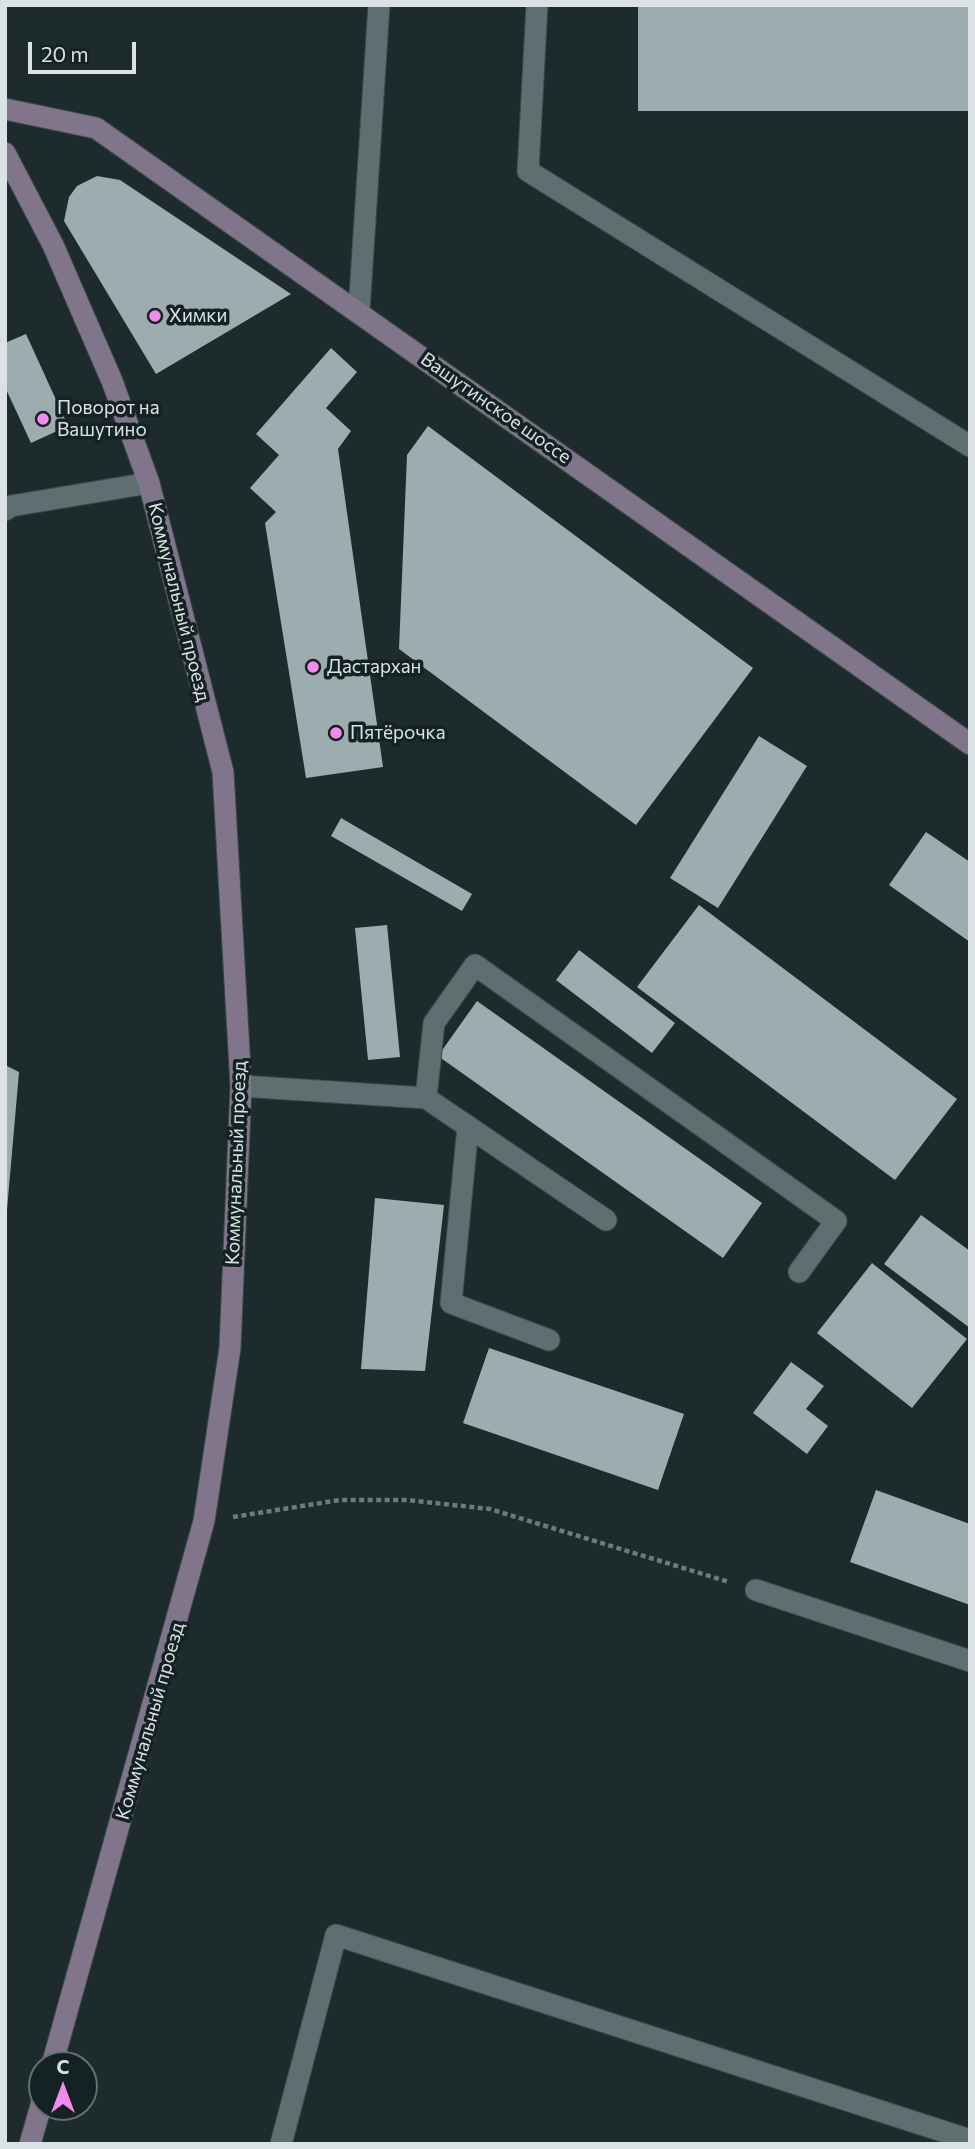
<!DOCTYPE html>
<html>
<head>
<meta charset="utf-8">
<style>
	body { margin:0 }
	#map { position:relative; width:975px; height:2149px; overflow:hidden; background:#1e2b2d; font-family:Commissioner,sans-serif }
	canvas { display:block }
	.frame { position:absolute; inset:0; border:7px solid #dae2e3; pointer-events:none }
	.north { position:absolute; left:28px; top:2051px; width:70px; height:70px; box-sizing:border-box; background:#152223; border:2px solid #646f70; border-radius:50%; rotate:0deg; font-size:19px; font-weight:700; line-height:28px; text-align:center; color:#dae2e3 }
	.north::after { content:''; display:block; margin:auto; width:24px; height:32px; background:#f589ee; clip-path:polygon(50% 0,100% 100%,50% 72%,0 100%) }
	.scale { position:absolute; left:28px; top:42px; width:108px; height:32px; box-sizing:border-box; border:4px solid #dae2e3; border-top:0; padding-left:9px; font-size:21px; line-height:24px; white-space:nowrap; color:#dae2e3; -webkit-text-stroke:5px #152223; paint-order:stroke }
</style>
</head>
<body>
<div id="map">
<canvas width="975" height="2149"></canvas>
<div class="frame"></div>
<div class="north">С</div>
<div class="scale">20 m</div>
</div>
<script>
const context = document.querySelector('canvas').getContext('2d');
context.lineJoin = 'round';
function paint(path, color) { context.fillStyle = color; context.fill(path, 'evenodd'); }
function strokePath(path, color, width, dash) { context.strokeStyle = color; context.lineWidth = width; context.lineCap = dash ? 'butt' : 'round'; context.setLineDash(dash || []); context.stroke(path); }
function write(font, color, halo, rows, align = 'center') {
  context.font = font + ' Commissioner,sans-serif'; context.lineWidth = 7; context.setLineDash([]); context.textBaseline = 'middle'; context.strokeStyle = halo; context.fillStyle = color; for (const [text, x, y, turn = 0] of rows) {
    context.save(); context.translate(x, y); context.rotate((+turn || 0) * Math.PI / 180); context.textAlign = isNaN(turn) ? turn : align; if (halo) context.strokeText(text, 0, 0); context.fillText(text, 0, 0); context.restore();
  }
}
const building = new Path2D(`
	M638 5H970V111H638Z
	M97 176 120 180 291 294 156 374 64 221 69 197 77 186Z
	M26 334 68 426 31 443 5 387V343Z
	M331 348 357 372 326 408 351 431 338 449 383 767 306 778 265 523 276 512 250 488 279 455 256 434Z
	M428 426 753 668 636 825 399 649 407 455Z
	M759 736 807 766 718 908 670 878Z
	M341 818 472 894 462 911 331 836Z
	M926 832 970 862V942L889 885Z
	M699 905 957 1099 895 1180 637 987Z
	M387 925 400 1057 368 1060 355 928Z
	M579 950 675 1023 652 1053 556 980Z
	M477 1001 762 1203 723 1258 438 1056Z
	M5 1065 19 1072 7 1210H5Z
	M375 1198 444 1205 425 1371 361 1369Z
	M921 1215 970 1251V1328L884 1264Z
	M872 1263 967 1339 912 1408 817 1333Z
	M489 1348 684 1414 658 1490 463 1423Z
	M791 1362 824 1386 806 1409 828 1426 807 1454 753 1413Z
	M876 1490 970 1524V1605L850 1562Z`);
const path = new Path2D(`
	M233 1517 340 1500H407L490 1509 729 1582`);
const lane = new Path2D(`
	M537 5 528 171 970 446
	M359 311 379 5
	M5 510 11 506 149 483
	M241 1086 426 1098 606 1220
	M426 1098 434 1023 475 965 836 1221 799 1272
	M468 1126 451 1303 549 1340
	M756 1590 970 1661
	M281 2144 336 1935 970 2140`);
const secondary = new Path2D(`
	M5 109 96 128 970 744
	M5 153 53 245 112 381 149 483 223 772 241 1086 230 1348 204 1521 52 2065
	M30 2144 42 2102`);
const markers = [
	[155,316,7,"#f589ee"],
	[43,419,7,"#f589ee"],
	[313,667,7,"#f589ee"],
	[336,733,7,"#f589ee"]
];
const poiNames = [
	["Химки",169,316],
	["Поворот на",57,408],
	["Вашутино",57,430],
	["Дастархан",327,667],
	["Пятёрочка",350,733]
];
const streetNames = [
	["Вашутинское шоссе",496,408,35],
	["Коммунальный проезд",179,602,76],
	["Коммунальный проезд",236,1163,-88],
	["Коммунальный проезд",150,1721,-74]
];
paint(building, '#9dadaf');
strokePath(lane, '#3e4a4b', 23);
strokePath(secondary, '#3e4a4b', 23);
strokePath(path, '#707a7c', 4.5, [5, 3.5]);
strokePath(lane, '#5f6e70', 21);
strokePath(secondary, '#80758a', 21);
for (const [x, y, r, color] of markers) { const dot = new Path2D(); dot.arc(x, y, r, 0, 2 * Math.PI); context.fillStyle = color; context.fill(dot); strokePath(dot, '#152223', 2.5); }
write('19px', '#dae2e3', '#152223', poiNames, 'left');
write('19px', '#dae2e3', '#152223', streetNames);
</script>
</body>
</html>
